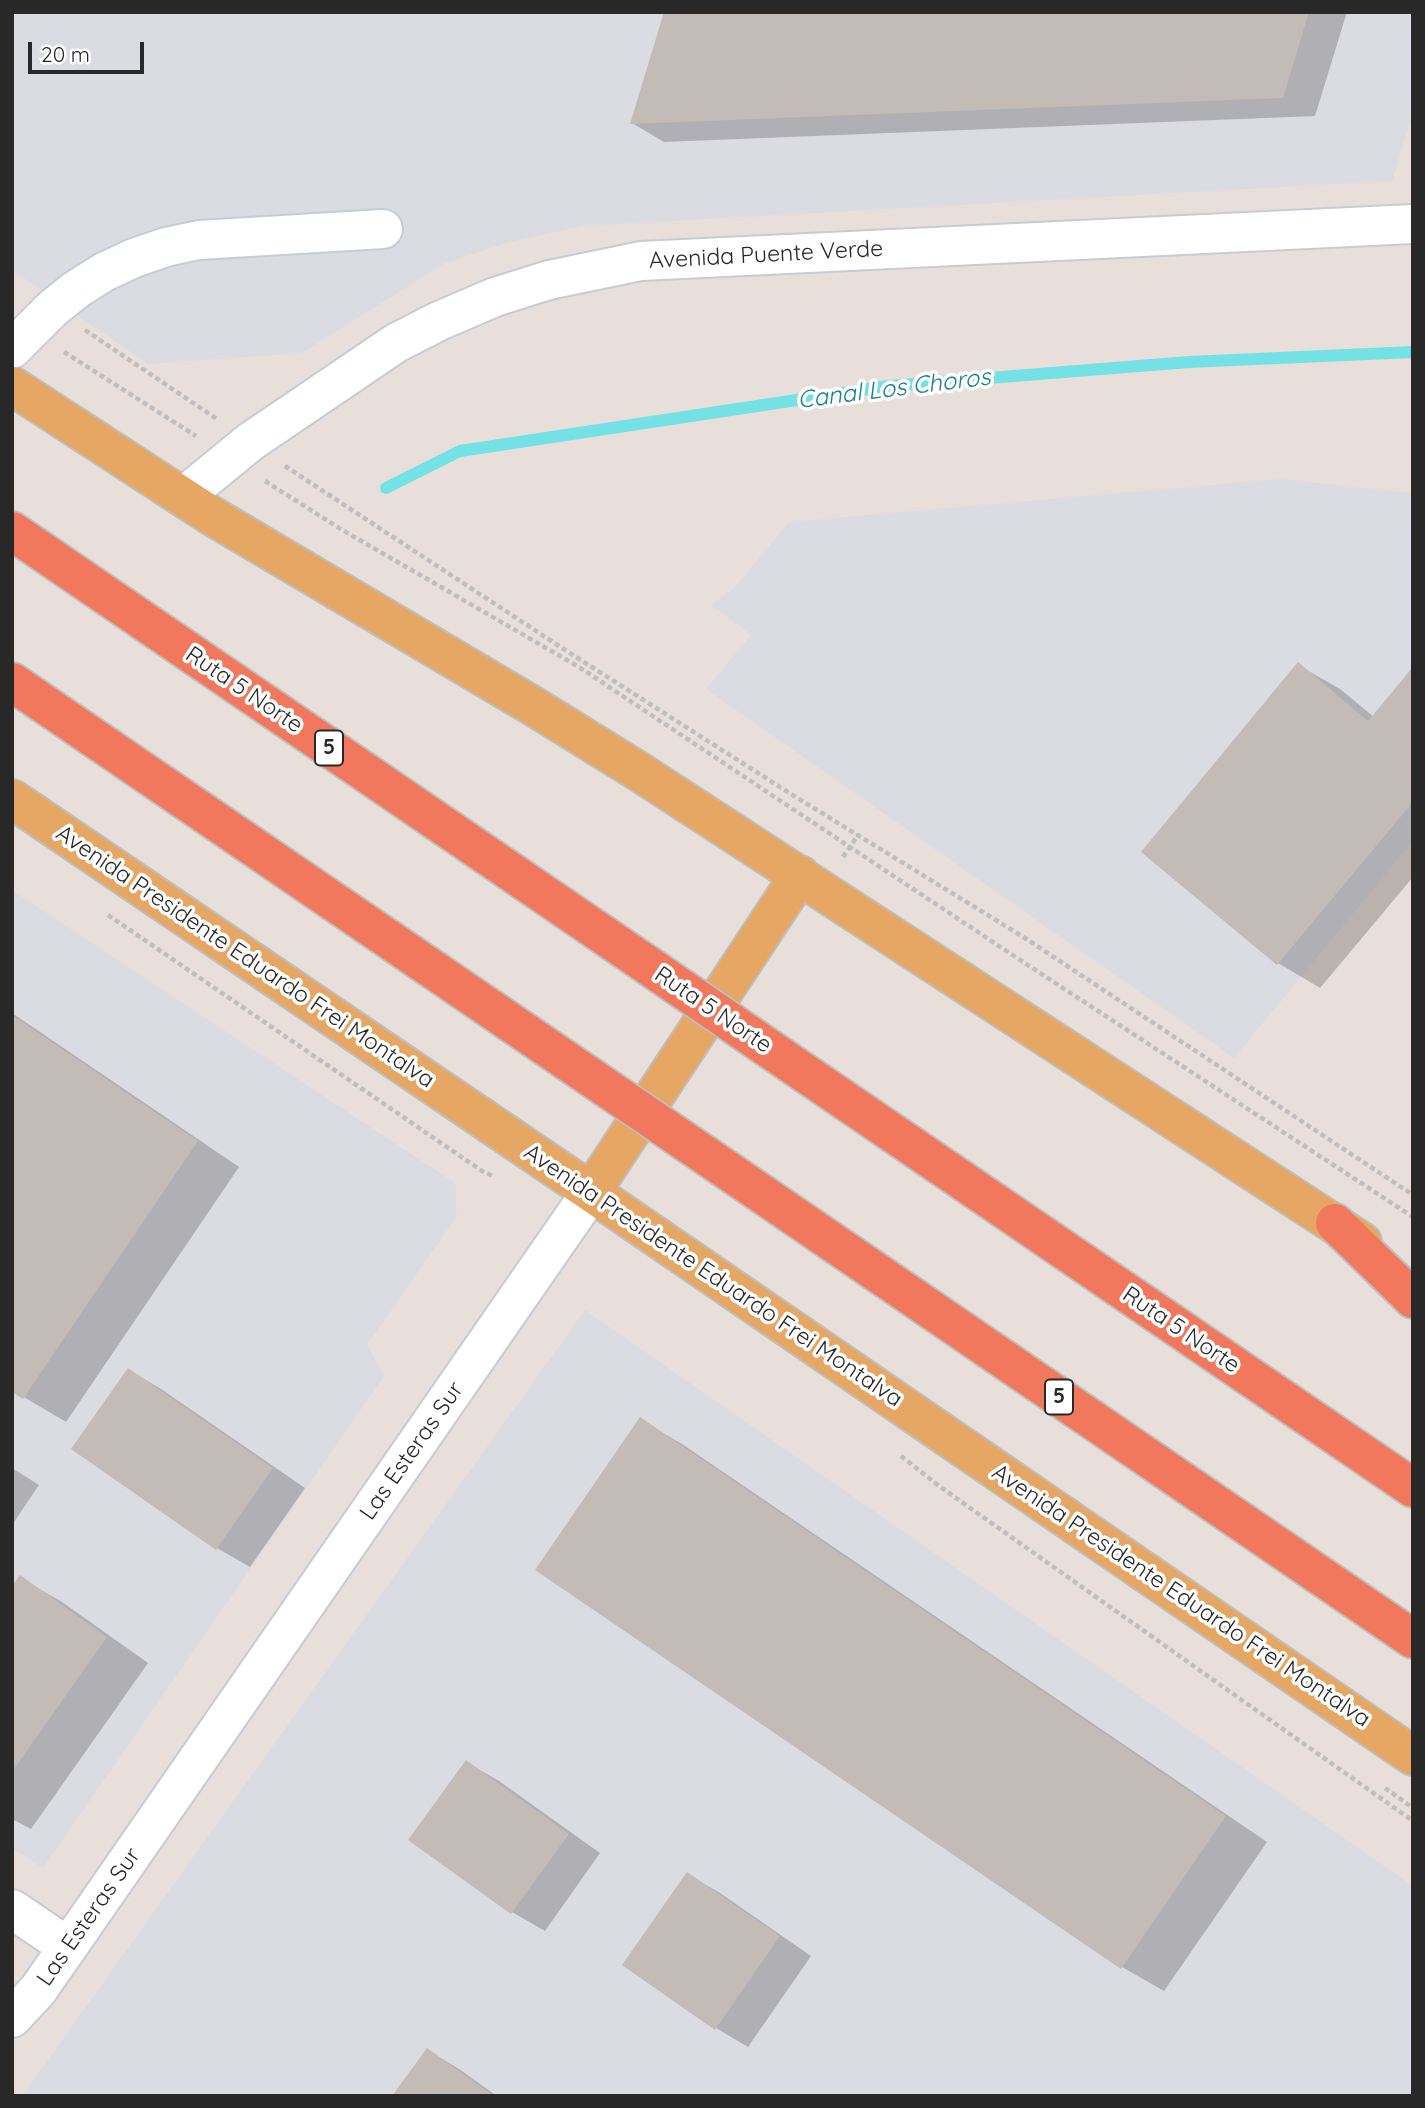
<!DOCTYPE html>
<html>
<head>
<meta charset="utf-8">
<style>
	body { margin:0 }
	#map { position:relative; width:1425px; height:2108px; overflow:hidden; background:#e9dfda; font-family:Quicksand,sans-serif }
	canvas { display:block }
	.frame { position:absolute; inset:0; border:14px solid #282828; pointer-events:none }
	.scale { position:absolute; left:28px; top:42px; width:116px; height:32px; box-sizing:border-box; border:4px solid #282828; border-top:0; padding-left:9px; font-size:21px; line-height:24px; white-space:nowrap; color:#282828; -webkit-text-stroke:5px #fff; paint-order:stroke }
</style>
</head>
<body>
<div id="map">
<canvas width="1425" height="2108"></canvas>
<div class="frame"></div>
<div class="scale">20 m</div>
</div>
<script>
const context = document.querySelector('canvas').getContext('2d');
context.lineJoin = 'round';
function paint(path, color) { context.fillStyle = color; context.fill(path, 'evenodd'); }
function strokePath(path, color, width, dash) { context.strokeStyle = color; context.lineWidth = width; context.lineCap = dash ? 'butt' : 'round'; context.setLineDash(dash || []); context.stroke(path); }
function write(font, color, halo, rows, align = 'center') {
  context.font = font + ' Quicksand,sans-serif'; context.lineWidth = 7; context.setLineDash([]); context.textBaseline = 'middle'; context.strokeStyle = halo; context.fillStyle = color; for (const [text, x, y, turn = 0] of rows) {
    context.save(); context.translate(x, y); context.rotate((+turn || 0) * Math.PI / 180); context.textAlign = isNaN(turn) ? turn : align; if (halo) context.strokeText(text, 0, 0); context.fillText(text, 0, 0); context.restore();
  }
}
const industrial = new Path2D(`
	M12 12H1413V114L1392 181 583 226 509 242 445 263 302 353 148 364 12 270Z
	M1279 479 1413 493V513L1410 526 1413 527V841L1234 1058 706 689 751 635 711 605 735 587 789 522Z
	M12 890 455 1183 457 1216 367 1345 384 1376 43 1868 12 1848Z
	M585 1310 1413 1886V2096H22Z`);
const shadow = new Path2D(`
	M666 12H1347L1315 116 664 142 632 123Z
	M1298 665 1340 689 1374 717 1413 670V877L1320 988 1278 963Z
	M12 1013 239 1167 66 1422 12 1390Z
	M129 1370 161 1389 305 1488 250 1567 217 1548 73 1449Z
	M640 1420 682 1444 1267 1842 1164 1991 1122 1967 538 1569Z
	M12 1468 39 1485 12 1525Z
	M20 1578 62 1602 148 1663 31 1829 12 1819V1589Z
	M466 1762 499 1781 600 1853 545 1931 512 1912 410 1839Z
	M687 1874 720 1893 811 1956 748 2047 716 2028Z
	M427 2050 459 2069 497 2096H394Z`);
const stream = new Path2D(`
	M386 488 460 451 889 386 1189 362 1413 352`);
const building = new Path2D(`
	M664 12H1309L1283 98 630 124Z
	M1298 662 1368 721 1413 667V802L1277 965 1141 852Z
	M12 1015 198 1141 23 1399 12 1392Z
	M128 1368 273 1468 216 1550 71 1449Z
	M640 1417 1226 1816 1121 1969 535 1570Z
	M20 1575 107 1637 12 1772V1586Z
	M466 1760 569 1834 511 1914 408 1840Z
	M687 1872 780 1936 715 2030 622 1965Z
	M427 2048 494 2096H392Z`);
const path = new Path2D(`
	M85 330 217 419
	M64 352 196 436
	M285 466 559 646 791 794 1025 938 1413 1195
	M265 481 339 528 579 667 1014 956 1413 1217
	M843 857 858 835
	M108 915 482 1171 495 1177
	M901 1456 939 1486 1413 1821
	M1385 1788 1413 1808`);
const minor = new Path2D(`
	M12 349 53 308 77 289 104 272 134 258 166 247 199 240 383 229
	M183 497 250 442 396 343 439 321 495 297 549 280 641 261 1413 224
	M12 1909 68 1947
	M12 2018 38 1990 68 1947 591 1192`);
const major = new Path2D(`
	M12 386 212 516 533 706 638 771 1362 1242
	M12 799 591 1192 1413 1756
	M591 1192 800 875`);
const highway = new Path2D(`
	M12 531 646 964
	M12 682 567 1061
	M774 1052 1413 1488
	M705 1155 1413 1639
	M1335 1223 1413 1299`);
const highwayBridge = new Path2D(`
	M646 964 774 1052
	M567 1061 705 1155`);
const shields = [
	[329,748,28],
	[1059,1397,28]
];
const shieldNames = [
	["5",329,748],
	["5",1059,1397]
];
const streetNames = [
	["Avenida Puente Verde",766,255,-3],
	["Ruta 5 Norte",244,690,34],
	["Avenida Presidente Eduardo Frei Montalva",245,957,34],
	["Ruta 5 Norte",713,1010,34],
	["Avenida Presidente Eduardo Frei Montalva",713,1276,34],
	["Ruta 5 Norte",1181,1330,34],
	["Las Esteras Sur",412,1451,-55],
	["Avenida Presidente Eduardo Frei Montalva",1181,1596,34],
	["Las Esteras Sur",89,1917,-55]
];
const waterNames = [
	["Canal Los Choros",894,389,-7]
];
paint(industrial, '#dbdbe2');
paint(shadow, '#0003');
strokePath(stream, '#74e2e4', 12);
paint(building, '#c2bbb6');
strokePath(minor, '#c6ccd5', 42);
strokePath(major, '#bebebe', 42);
strokePath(highway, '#bebebe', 42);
strokePath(path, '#bebebe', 4.5, [5, 3.5]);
strokePath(minor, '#fff', 38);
strokePath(major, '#e5a763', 38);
strokePath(highway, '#f1785d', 38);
strokePath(highwayBridge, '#bebebe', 42, []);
strokePath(highwayBridge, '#f1785d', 38);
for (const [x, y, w] of shields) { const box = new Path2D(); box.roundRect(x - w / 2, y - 17.5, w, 35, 5); context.fillStyle = '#fff'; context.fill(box); strokePath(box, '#282828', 2); }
write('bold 21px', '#282828', null, shieldNames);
write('23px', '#282828', '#fff', streetNames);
write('italic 24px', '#17818d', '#fff', waterNames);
</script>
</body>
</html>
